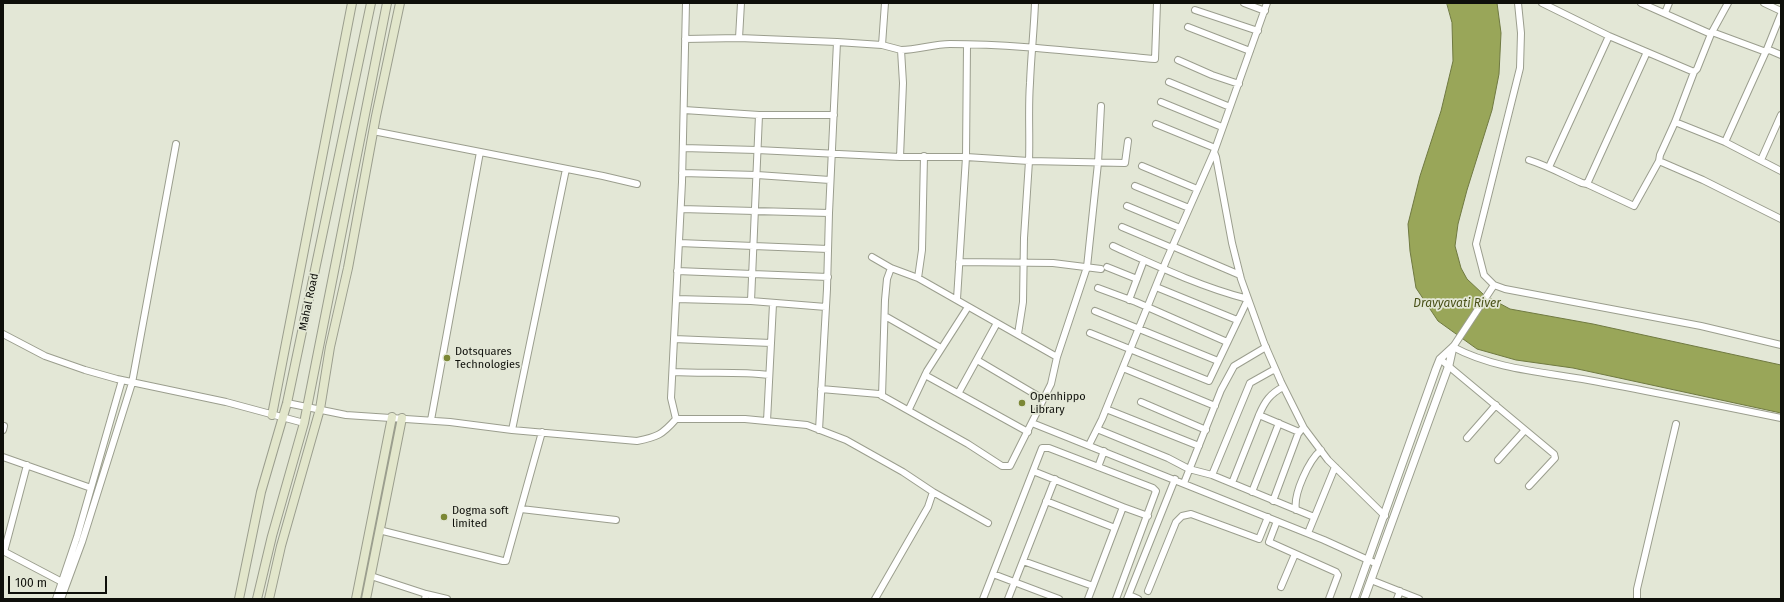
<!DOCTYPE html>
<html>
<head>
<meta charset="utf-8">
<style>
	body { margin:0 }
	#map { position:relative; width:1784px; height:602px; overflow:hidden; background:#e3e7d6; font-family:"Fira Sans",sans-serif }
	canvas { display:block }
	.frame { position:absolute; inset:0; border:4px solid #0e0f0a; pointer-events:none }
	.scale { position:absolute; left:8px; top:576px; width:99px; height:18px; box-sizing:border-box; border:2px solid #0e0f0a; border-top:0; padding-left:5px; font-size:12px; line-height:14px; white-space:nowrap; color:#0e0f0a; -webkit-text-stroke:3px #e3e7d6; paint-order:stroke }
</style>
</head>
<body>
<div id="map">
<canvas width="1784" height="602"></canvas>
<div class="frame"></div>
<div class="scale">100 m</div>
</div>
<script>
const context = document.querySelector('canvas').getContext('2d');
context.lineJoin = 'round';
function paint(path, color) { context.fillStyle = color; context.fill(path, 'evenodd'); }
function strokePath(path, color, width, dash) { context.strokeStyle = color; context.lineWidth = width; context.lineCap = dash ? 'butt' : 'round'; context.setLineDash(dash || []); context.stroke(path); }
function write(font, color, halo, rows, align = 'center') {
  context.font = font + ' "Fira Sans",sans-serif'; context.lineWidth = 3.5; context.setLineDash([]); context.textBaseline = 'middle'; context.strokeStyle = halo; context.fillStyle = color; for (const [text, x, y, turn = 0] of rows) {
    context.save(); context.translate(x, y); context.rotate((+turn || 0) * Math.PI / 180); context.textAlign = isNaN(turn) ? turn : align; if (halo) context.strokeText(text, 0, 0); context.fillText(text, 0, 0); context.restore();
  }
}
const water = new Path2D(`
	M1447 3H1497L1501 33 1499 74 1492 110 1467 190 1458 224 1455 246 1461 268 1467 279 1484 295 1510 309 1593 324 1781 365V413L1573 368 1516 360 1477 349 1438 321 1416 288 1410 251 1408 224 1420 176 1441 111 1453 61 1452 23Z`);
const minor = new Path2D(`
	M885 3 882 45 901 50 903 83 900 157H966L1029 161C1030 135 1028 109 1030 83 1031 56 1034 30 1035 3
	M1244 3 1265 11
	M1518 3 1521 33 1520 68 1476 244 1484 275 1494 285 1505 289 1701 326 1781 345
	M1542 3 1609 36 1694 72
	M1641 3 1711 34 1728 3
	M1764 3 1781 11
	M1195 10 1258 31
	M1665 13 1669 3
	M1188 27 1250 51
	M1712 32 1766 52
	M739 38 741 3
	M685 39 739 38 837 42 829 213 827 289 819 430
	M837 42 882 45
	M1767 49 1781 55
	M901 50C918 50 933 44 950 44 1018 44 1087 53 1155 59L1157 3
	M1178 60 1212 75 1239 84
	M1169 82 1230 107
	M1161 102 1222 127
	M684 110 759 115H834
	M1675 122 1725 142 1781 171
	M1156 124 1215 148
	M373 131 603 176 637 184
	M1725 142 1767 49 1781 14
	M683 148 757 150 900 157
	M1214 152 1216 157 1232 243 1241 279 1264 343 1281 382 1304 428 1328 460 1385 516
	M1529 160C1548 166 1564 175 1582 183L1587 184 1634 206 1659 161 1660 155 1675 122 1694 72 1697 69 1711 34
	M1761 160 1781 115
	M1659 161 1703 180 1781 219
	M1142 166 1197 189
	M1549 167 1609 36
	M682 173 757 175 830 180
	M1587 184 1647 52
	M1135 186 1189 208
	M1127 206 1180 228
	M681 209 829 213
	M1122 227 1172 248
	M679 243 828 249
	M1172 246 1240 275
	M959 262 1053 263 1101 269
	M1107 267 1137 279
	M677 271 828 277
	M918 278 922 250 924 156
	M1494 285 1453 347C1494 369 1543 372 1588 380 1653 392 1717 405 1781 418
	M1156 287 1237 320
	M1098 288 1136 302 1227 342
	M676 299 751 301 826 307
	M957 299 966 157 967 45
	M1129 300 1144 260
	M751 301 759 115
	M1095 311 1218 361
	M885 316 941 348
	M1090 333 1209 381 1248 299C1201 287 1157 266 1113 246
	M3 334 45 356 85 370 117 379 226 402 304 423
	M1018 334 1023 302 1024 238 1029 161 1125 163 1128 141
	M674 339 771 343
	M1057 357 1087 267 1098 163 1101 106
	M1440 359 1554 454 1555 458 1529 486
	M977 360 1043 399
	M1123 368 1215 406
	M673 372C705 374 737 371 769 375
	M925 375 1028 432
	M1283 387C1270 394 1265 401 1259 415L1299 432
	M821 389 879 394 968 444 1002 466H1010L1051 384 1057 357 918 278 891 268 872 257
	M959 392 997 323
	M882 396 885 300 887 279 891 268
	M1141 402 1206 430
	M287 403 346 415 450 422 512 430 637 441C657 437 662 435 676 419L671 398 682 182 686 3
	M909 409 927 371 968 307
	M1106 409 1199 446
	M676 419H745L807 425 846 440 903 472 933 492 928 507 875 599
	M431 420 480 152
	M767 421 773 304
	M1032 423 1324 540 1377 564
	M1097 429 1168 458 1189 469 1212 475 1314 517
	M3 430 4 426
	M512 430 566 169
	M1467 438 1496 405
	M1089 445 1102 419 1166 261 1214 152 1267 3
	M3 457 91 488
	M1498 460 1525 430
	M1098 467 1104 451
	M1033 471 1123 507 1088 599
	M1212 475 1250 383 1275 369
	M1184 483 1221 390 1234 366 1266 347
	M1232 483 1259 415
	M933 492 988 523
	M1252 492 1279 423
	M1046 501 1115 528
	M1273 501 1298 434 1301 430
	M1123 507 1148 516
	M521 509 616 520
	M1296 510C1293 494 1309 460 1321 450
	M1277 521 1269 542 1336 572 1338 575 1329 599
	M379 530 503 561H506L542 432
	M1308 533 1335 467
	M3 551 62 582
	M4 552 27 465
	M1023 561 1093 586
	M993 574 1059 599
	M371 576 426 594 425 599
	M1371 580 1419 599
	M1281 587 1295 554
	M1148 591 1176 522 1182 516 1191 514 1259 539 1268 517
	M426 594 447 599
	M1129 595 1138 599
	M56 599 77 537 122 380
	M61 599 82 542 132 383 176 144
	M983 599 1042 448H1049L1153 488 1156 491 1116 599
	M1008 599 1055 479
	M1127 599 1175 479
	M1397 599 1400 591
	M1637 599V589L1676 424`);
const tertiary = new Path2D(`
	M1354 599 1436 369 1440 359 1453 347
	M1364 599 1449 365 1453 347`);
const secondary = new Path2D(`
	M272 415 352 3
	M239 599 261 492 287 403 371 3
	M257 599 272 536 304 423 387 3
	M269 599 281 546 320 409 330 347 348 268 376 116 400 3
	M356 599 392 417
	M366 599 402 418`);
const markers = [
	[447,358,4,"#7b8735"],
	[1022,403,4,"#7b8735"],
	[444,517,4,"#7b8735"]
];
const streetNames = [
	["Mahal Road",309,302,-78]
];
const poiNames = [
	["Dotsquares",455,352],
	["Technologies",455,365],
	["Openhippo",1030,397],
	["Library",1030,410],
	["Dogma soft",452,511],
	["limited",452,524]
];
const waterNames = [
	["Dravyavati River",1457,304]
];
paint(water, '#99a659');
strokePath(water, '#6f7941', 1);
strokePath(minor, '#9b9e8e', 8);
strokePath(tertiary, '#9b9e8e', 9);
strokePath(secondary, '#9b9e8e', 10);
strokePath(minor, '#fff', 6);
strokePath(tertiary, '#fff', 7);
strokePath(secondary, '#e2e6cb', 8);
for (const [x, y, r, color] of markers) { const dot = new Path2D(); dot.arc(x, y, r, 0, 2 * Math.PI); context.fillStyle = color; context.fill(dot); strokePath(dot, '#e3e7d6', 1.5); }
write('11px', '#0e0f0a', '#e3e7d6', streetNames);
write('11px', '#0e0f0a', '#e3e7d6', poiNames, 'left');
write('italic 12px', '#495118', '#e3e7d6', waterNames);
</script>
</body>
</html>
